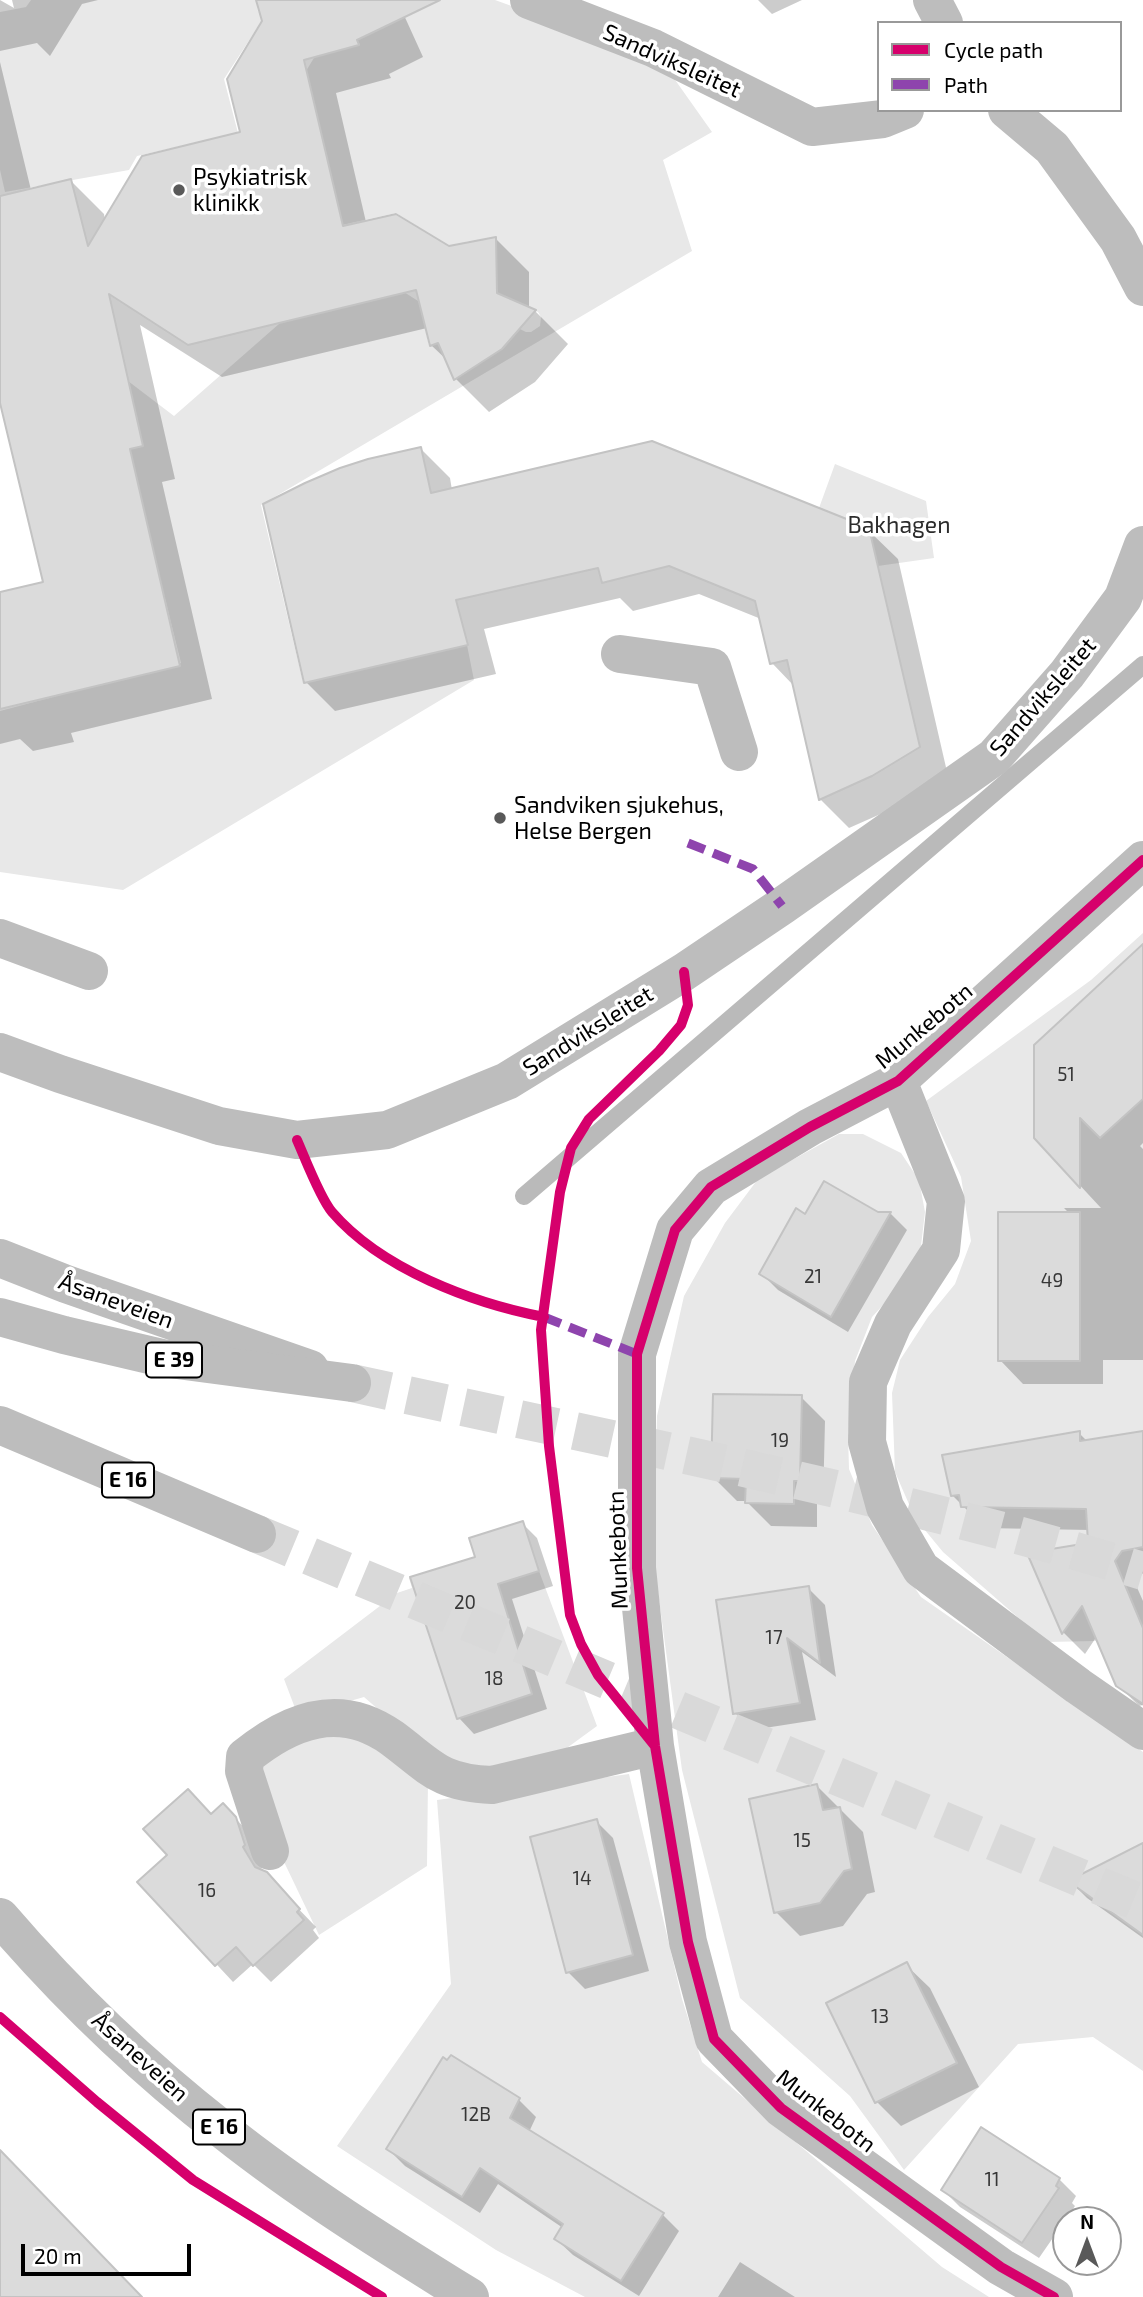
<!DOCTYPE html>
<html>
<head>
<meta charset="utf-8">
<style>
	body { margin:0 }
	#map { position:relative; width:1143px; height:2297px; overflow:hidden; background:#fff; font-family:"Exo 2",sans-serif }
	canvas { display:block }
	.legend { position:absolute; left:877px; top:21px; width:245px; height:91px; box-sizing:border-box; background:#fff; border:2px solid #999; margin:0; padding:9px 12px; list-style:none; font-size:21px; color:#000 }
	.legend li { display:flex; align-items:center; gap:14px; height:35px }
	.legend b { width:35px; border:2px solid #999 }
	.north { position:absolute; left:1052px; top:2206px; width:70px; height:70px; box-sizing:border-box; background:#fff; border:2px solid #999; border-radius:50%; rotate:0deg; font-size:19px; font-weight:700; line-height:28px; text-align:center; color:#000 }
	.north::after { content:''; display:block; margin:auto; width:24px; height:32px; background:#595959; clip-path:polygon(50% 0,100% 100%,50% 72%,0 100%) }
	.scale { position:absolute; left:21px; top:2244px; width:170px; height:32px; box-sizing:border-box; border:4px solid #000; border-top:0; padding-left:9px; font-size:21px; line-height:24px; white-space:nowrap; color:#000; -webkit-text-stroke:5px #fff; paint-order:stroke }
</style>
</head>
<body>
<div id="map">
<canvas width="1143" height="2297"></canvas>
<ul class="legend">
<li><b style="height:9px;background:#d6006c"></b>Cycle path</li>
<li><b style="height:9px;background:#8e44ad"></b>Path</li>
</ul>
<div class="north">N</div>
<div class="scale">20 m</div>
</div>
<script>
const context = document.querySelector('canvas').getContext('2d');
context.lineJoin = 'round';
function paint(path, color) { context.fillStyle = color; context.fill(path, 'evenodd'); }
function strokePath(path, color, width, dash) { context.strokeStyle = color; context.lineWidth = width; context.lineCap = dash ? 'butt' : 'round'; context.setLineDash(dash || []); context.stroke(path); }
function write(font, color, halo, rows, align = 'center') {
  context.font = font + ' "Exo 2",sans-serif'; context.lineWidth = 7; context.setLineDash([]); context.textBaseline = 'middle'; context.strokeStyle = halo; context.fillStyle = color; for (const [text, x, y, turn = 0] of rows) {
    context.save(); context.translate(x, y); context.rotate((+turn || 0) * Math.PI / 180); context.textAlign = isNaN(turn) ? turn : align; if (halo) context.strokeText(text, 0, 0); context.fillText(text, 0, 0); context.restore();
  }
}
const green = new Path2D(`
	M31 0H256L258 11 265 16 224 79 238 133 137 156 129 170 5 192 0 170V12L26 7Z
	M329 0H495L661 60 712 132 663 160 692 251 261 505 303 682 467 645 474 680 123 890 0 872V711L181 663 107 365 174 416 280 323 374 300 385 280 426 306 422 314 429 346 459 332 516 327 526 332H531L540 326 541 317 538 312 491 291 495 238 465 242 460 253 396 213 342 225 295 89 320 48 328 52 360 45 352 29Z
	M835 464 926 501 934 558 878 566 869 528 819 508Z
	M1143 933V1706L1116 1686 1097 1641 1046 1642 943 1552 915 1518 895 1472 892 1393 900 1360 928 1317 955 1284 971 1241 961 1177 926 1101 1091 980Z
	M839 1134H863L901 1153 919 1180 925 1212 921 1246 909 1277 872 1317 855 1361 848 1434 849 1469 872 1525 921 1597 1143 1752V2071L1093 2037 1018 2044 904 2170 850 2096 740 1998 682 1770 653 1555 657 1416 684 1296 725 1223 758 1179Z
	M523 1521 539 1571 597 1726 560 1753 483 1773 425 1750 364 1697 298 1716 284 1679 397 1593 412 1588 409 1578 475 1557 469 1538Z
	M311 1733H353L428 1779 427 1866 319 1935 285 1864 261 1760Z
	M629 1774 682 1999 702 2062 942 2267 989 2297H585L496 2250 337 2146 451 1984 437 1800Z`);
const shadow = new Path2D(`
	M0 0 14 8 12 0H98L82 4 50 56 37 43 0 51Z
	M258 0H389L403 13 423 57 389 74 391 78 336 93 366 222 449 248 496 239 529 272V309L535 311 568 344 535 382 489 412 456 379 449 362 431 345 427 328 222 377 140 325 175 479 162 482 212 699 71 733 74 742 33 751 20 739 0 744V594L45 584 0 395V62L31 190 71 181 104 214 105 220 242 133 264 21Z
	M758 0H802L772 14Z
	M421 449 450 478 452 490 868 530 898 559 948 776 901 805 849 828 820 799 794 686 772 663 761 619 699 594 633 611 620 598 484 629 496 674 335 711 306 682Z
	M1143 945V1143L1140 1146 1143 1149V1360H1103V1384H1023L1000 1360 1070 1214 1064 1208H1101L1035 1137Z
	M891 1214 907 1230 848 1332 778 1290 761 1273 805 1216Z
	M801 1397 825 1421 823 1504H817V1527L771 1526 746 1501H737L713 1477Z
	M1079 1433 1088 1442 1143 1433V1573L1135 1583 1143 1601V1705L1139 1706 1118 1685 1097 1636 1085 1654 1064 1633 1029 1554 1090 1545 1089 1530 985 1528 952 1495Z
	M522 1523 537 1538 553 1586 512 1599 547 1709 474 1734 459 1718 477 1558Z
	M808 1588 825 1605 836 1677 802 1652 816 1720 752 1730 735 1713Z
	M817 1786 863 1832 875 1892 867 1894 843 1926 800 1936 776 1912Z
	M223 1805 252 1836 259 1864 264 1873 316 1927 313 1930 319 1938 271 1982 253 1964 233 1982 140 1882Z
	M596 1821 613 1838 649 1971 585 1989 568 1972Z
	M1143 1845V1938L1087 1898 1071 1882Z
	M906 1965 930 1988 979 2087 901 2126 877 2102Z
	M519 2100 536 2117 529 2132 663 2215 679 2231 639 2296 573 2255 556 2239 563 2228 498 2184 480 2213 405 2166 388 2149Z
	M982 2129 1059 2179 1076 2196 1072 2203 1075 2206 1039 2258 960 2207 943 2190Z
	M740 2262 795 2297H718Z`);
const stream = new Path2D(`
	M524 1196 1143 665`);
const building = new Path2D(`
	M256 0H440L357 40 359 45 304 60 343 226 396 214 449 246 496 237 497 293 536 310 502 349 454 380 438 343 430 346 416 290 188 345 109 294 143 446 130 449 180 666 0 709V592L43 582 0 403V196L71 179 88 246 142 156 240 132 227 79 262 21Z
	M652 441 869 528 920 747 872 776 819 800 787 660 770 664 755 601 669 566 602 583 598 568 456 600 468 645 304 683 263 504 305 483 340 468 368 459 421 447 431 493Z
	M1143 944V1099L1100 1138 1080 1118V1188L1034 1138V1045Z
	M824 1181 878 1212H891L831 1317 759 1274 796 1208 805 1214Z
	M998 1212H1080V1361H998Z
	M713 1394 802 1395 800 1481H794V1504L745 1503 746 1479 711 1478Z
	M1080 1431V1441L1143 1431V1547L1122 1551 1115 1561 1143 1628V1704L1116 1686 1082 1606 1062 1634 1027 1553 1088 1543 1086 1509 961 1507 959 1495 951 1496 942 1455Z
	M523 1521 539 1571 498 1584 532 1694 457 1719 410 1577 475 1557 469 1538Z
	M809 1586 820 1663 787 1638 800 1703 733 1714 716 1600Z
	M817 1784 823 1810 840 1807 852 1869 844 1871 820 1903 774 1913 749 1799Z
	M188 1789 211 1814 223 1803 236 1817 245 1845 243 1847 255 1867 267 1872 300 1909 297 1912 304 1920 253 1966 236 1947 215 1966 137 1882 167 1855 143 1829Z
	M597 1819 633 1955 566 1973 530 1837Z
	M1143 1843V1935L1068 1881Z
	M907 1962 957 2063 875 2103 826 2003Z
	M451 2055 520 2098 510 2118 664 2213 621 2281 554 2239 563 2224 480 2168 462 2197 386 2149 443 2057 447 2060Z
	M981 2127 1060 2178 1056 2186 1059 2188 1022 2243 941 2190Z
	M0 2150 142 2297H0Z`);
const highwayTunnel = new Path2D(`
	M352 1383C616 1441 883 1492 1143 1571
	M257 1534 1143 1904`);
const minor = new Path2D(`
	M529 0 653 48 812 127 883 119 905 110
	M932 0 944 23
	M1007 110 1052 148 1118 239 1143 287
	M620 654 712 667 739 752
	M0 938 89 971
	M0 1052 60 1074 219 1126 297 1140 387 1130 507 1081 684 972 782 906 994 757 1067 674 1123 598 1143 545
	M898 1081 946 1201 941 1250 893 1324 868 1382 867 1442 885 1507 921 1569 1078 1686 1143 1731
	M0 1258 66 1284 310 1369
	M270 1851 244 1771 245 1757C290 1720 340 1701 392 1738 431 1767 439 1783 492 1785L655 1746
	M1054 2297 1001 2267 781 2108 714 2039 688 1942 655 1746 637 1568V1354L675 1230 711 1187 810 1127 898 1081 1143 860`);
const highway = new Path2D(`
	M0 1317 64 1335 162 1358 352 1383
	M0 1425 257 1534
	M0 1917C67 1995 142 2067 223 2130 301 2192 386 2245 470 2297`);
const quiet = new Path2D(`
	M688 843 753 869 782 906
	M544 1317 637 1354`);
const cycleway = new Path2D(`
	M297 1140C305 1158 320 1198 332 1212 381 1269 472 1303 544 1317
	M655 1746 598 1675 581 1644 570 1615 549 1446 541 1330 560 1192 571 1148 589 1119 659 1051 681 1025 688 1005 684 972
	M0 2017 97 2102 193 2180 382 2297
	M1054 2297 1001 2267 781 2108 714 2039 688 1942 655 1746 637 1568V1354L675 1230 711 1187 810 1127 898 1081 1143 860`);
const markers = [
	[179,190,7,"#595959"],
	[500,818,7,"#595959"]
];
const numberNames = [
	["51",1066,1075],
	["21",813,1277],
	["49",1052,1281],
	["19",780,1441],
	["20",465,1603],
	["17",774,1638],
	["18",494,1679],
	["15",802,1841],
	["14",582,1879],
	["16",207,1891],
	["13",880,2017],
	["12B",476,2115],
	["11",992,2180]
];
const shields = [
	[174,1360,56],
	[128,1480,52],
	[219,2127,52]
];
const shieldNames = [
	["E 39",174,1360],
	["E 16",128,1480],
	["E 16",219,2127]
];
const streetNames = [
	["Sandviksleitet",672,61,24],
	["Sandviksleitet",1043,697,-49],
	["Munkebotn",924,1026,-40],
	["Sandviksleitet",588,1031,-32],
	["Åsaneveien",116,1301,20],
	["Munkebotn",618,1550,-92],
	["Åsaneveien",140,2057,42],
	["Munkebotn",826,2111,38]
];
const poiNames = [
	["Psykiatrisk",193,177],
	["klinikk",193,203],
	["Sandviken sjukehus,",514,805],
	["Helse Bergen",514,831]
];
const parkNames = [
	["Bakhagen",899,525]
];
paint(green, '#e8e8e8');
paint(shadow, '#0003');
strokePath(stream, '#bababa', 18);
paint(building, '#dbdbdb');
strokePath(building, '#c3c3c3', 2);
strokePath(highwayTunnel, '#d9d9d9', 38, [38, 19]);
strokePath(minor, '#bdbdbd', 38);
strokePath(highway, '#bdbdbd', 38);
strokePath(quiet, '#8e44ad', 9, [18, 9]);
strokePath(cycleway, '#d6006c', 10);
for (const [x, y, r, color] of markers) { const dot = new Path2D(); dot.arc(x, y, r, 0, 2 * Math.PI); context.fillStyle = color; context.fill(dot); strokePath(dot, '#fff', 2.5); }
write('19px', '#373737', null, numberNames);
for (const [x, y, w] of shields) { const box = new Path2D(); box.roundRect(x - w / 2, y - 17.5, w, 35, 5); context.fillStyle = '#fff'; context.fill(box); strokePath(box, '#000', 2); }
write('bold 21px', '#000', null, shieldNames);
write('23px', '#000', '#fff', streetNames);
write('23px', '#000', '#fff', poiNames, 'left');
write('23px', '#2c2c2c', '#fff', parkNames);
</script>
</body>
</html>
